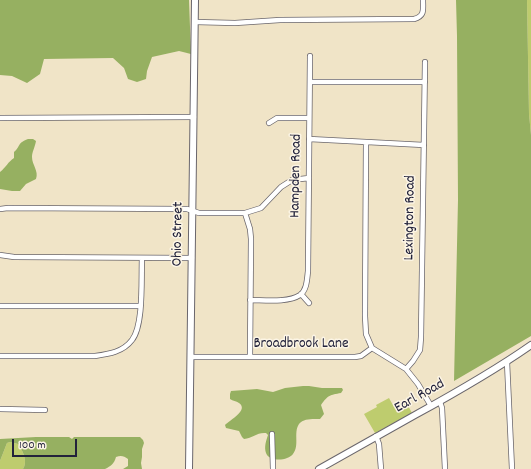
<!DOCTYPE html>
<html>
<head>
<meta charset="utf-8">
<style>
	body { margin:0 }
	#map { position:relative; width:531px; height:469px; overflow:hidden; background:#f0e4c7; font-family:Dekko,sans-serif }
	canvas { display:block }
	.scale { position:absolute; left:12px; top:439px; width:65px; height:18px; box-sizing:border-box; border:2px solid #22223b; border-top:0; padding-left:5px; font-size:12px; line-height:14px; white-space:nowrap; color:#22223b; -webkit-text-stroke:3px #fcf5e5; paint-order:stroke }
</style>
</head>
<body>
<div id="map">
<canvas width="531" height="469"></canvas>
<div class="scale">100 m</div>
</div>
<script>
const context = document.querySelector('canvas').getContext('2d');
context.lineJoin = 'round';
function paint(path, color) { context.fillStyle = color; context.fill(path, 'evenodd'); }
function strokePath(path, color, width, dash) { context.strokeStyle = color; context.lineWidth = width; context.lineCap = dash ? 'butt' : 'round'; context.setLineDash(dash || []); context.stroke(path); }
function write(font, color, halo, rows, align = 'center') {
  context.font = font + ' Dekko,sans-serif'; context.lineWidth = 3; context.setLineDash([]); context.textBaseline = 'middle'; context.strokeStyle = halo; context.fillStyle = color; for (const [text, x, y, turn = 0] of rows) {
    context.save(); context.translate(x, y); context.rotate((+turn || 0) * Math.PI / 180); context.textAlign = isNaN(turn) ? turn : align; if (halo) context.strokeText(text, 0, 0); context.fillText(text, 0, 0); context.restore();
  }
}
const green = new Path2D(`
	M527 0H531V135L529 114Z
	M389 398 394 407 405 400 412 413 375 433 364 414 377 407 376 405Z
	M10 442 18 444C23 451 28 461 23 469H0V461L7 443Z`);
const forest = new Path2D(`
	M0 0H189L191 54 179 51 152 57 147 71 146 79 137 82 128 79 124 68 113 58 44 59 40 74 27 83 12 76 0 75Z
	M456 0H527L529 114 531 135V336L454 381 458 200 457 36Z
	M28 139H33L36 141C35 147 32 152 32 157 32 165 39 171 36 179L26 184 20 191H12L0 189V172C6 167 8 162 14 158V152C21 146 17 143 28 139Z
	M303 386H309L322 388H342L343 390 341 393C330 395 328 395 321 405L324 414 320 419C313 419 304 418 299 424 293 433 300 445 293 454 288 461 269 462 266 453 264 447 266 441 268 435L266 433C257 432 253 438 244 439L242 437 239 431 226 428 225 425C230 420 249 410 239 403 236 401 233 401 230 399V394L231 391 257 389 273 392 285 388Z
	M36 437H69L72 439 74 437H140L143 440 144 443 142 449V457L141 463 142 469H123L128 466V459C124 456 121 455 116 457 114 464 111 466 105 469H23C28 461 23 451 18 444L10 442 7 443 0 461V439Z`);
const minor = new Path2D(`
	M195 22 235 23 280 20 414 19C425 16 423 10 423 0
	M310 82H425
	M0 118 194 117
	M269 123 277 118H309
	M309 139 424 145
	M366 142 365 316 366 334 372 348
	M0 209 8 208 187 209 199 213H245L261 208 281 187 292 180 309 178
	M245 213 250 229 251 239 250 357
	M0 255 14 257 192 258
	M301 294 309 303
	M250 300C264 300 288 303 300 295 307 290 307 279 308 271L310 56
	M0 306H140
	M0 356H95C109 354 123 352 132 340 144 325 141 278 142 258
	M191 357H355L361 356 372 348 406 369 418 384 431 406
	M507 362 512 469
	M406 369 413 361 420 350 421 337 425 62
	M440 402 442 408 445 469
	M0 409 45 410
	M272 434 273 469
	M376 436 379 444 381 469`);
const tertiary = new Path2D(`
	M189 469 195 0
	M319 469C351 451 383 433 415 415 455 393 494 371 531 345`);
const streetNames = [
	["Hampden Road",297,176,-89],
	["Lexington Road",411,218,-89],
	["Ohio Street",179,234,-89],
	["Broadbrook Lane",301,345],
	["Earl Road",420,397,-29]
];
paint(green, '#becc6e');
paint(forest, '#96b061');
strokePath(minor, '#6a666c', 6);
strokePath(tertiary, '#6a666c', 8);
strokePath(minor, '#fff', 4.5);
strokePath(tertiary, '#fff', 6);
write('15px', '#22223b', '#fcf5e5', streetNames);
</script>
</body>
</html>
